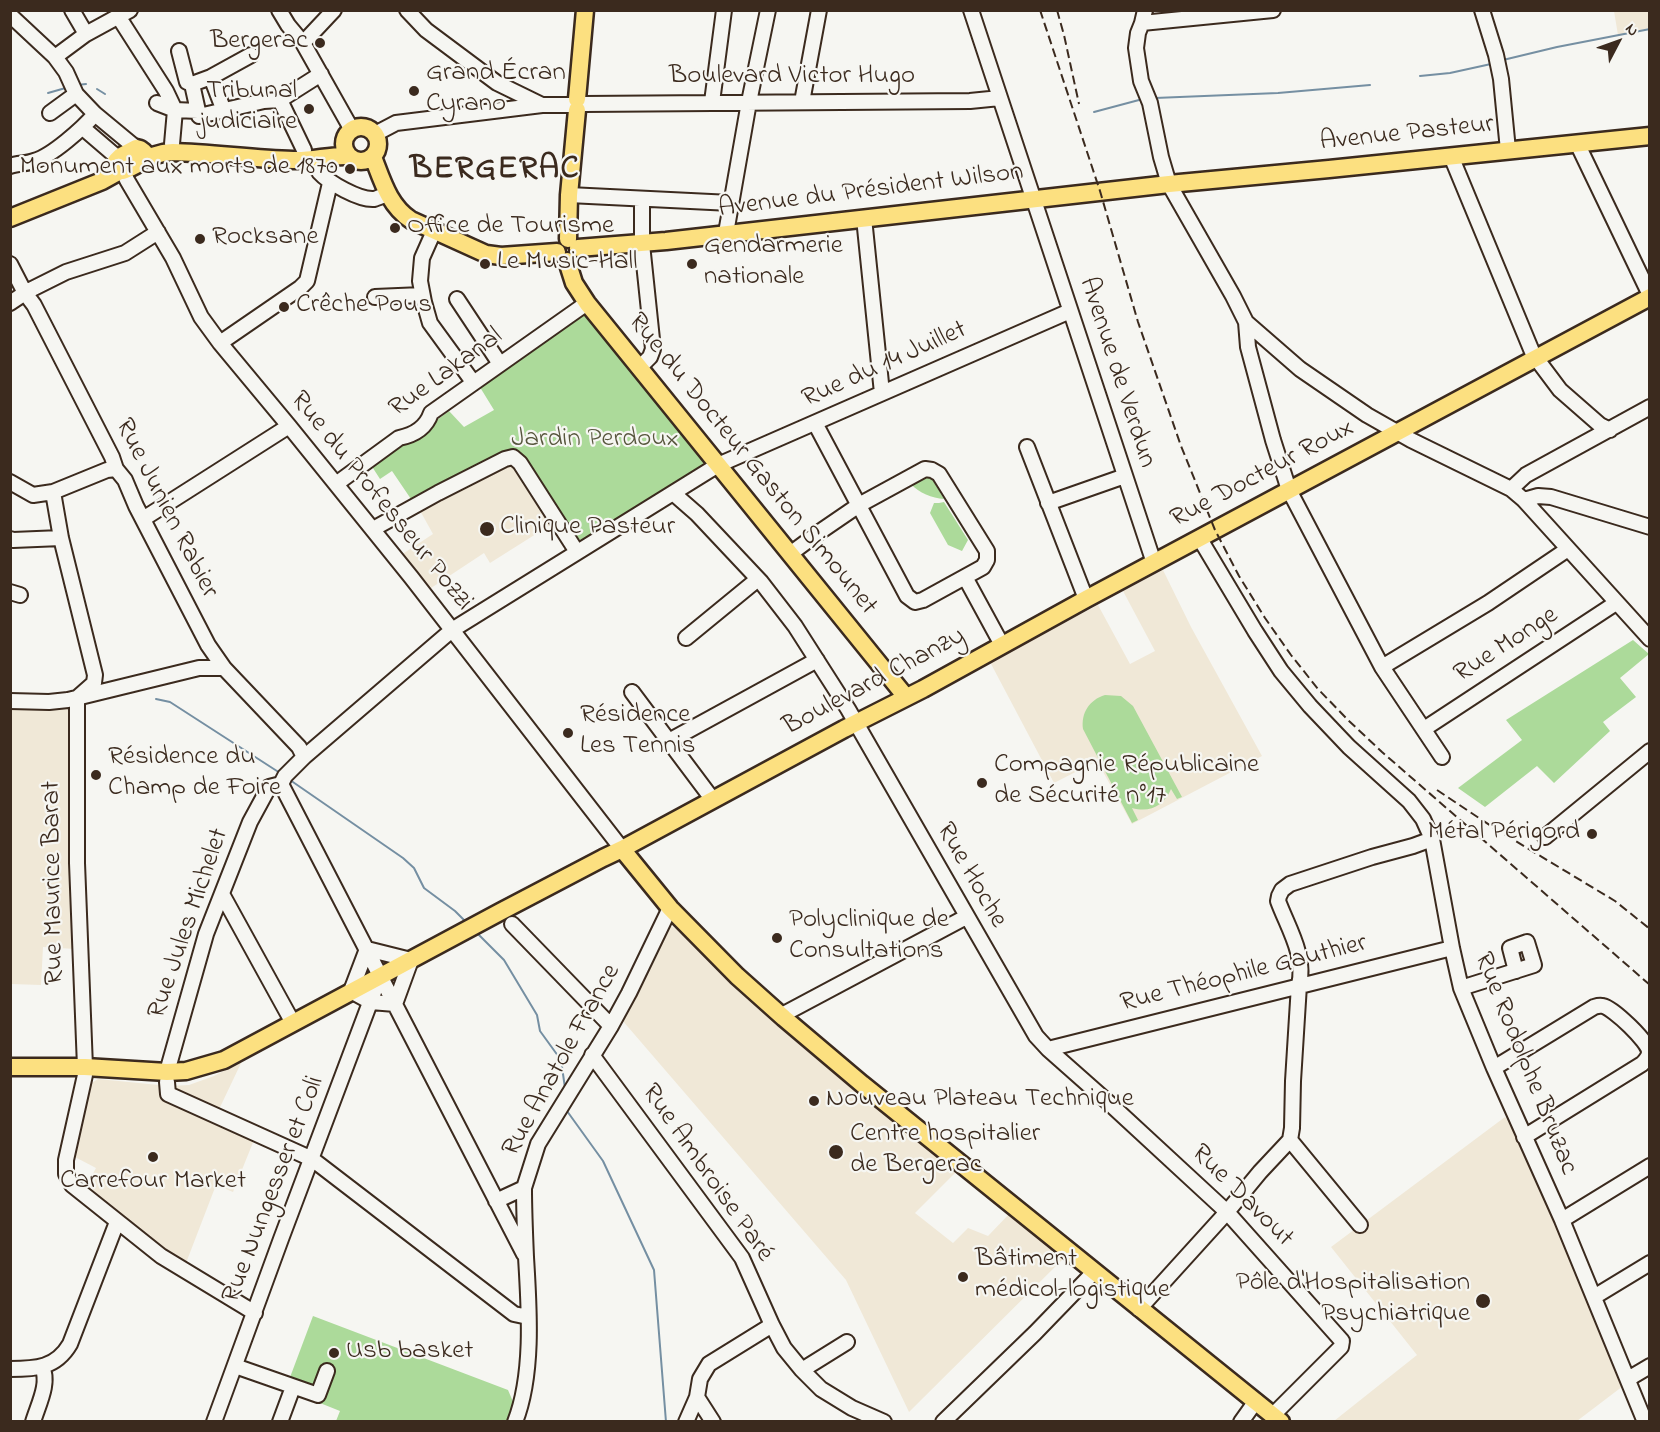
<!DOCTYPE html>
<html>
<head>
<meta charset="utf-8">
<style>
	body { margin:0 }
	#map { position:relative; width:1660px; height:1432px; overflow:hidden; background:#f6f6f2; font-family:"Indie Flower",sans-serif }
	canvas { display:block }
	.frame { position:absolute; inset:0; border:12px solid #3b2a1e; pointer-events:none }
	.north { position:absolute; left:1588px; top:12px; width:60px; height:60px; -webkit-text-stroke:4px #f6f6f2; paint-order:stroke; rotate:49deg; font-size:16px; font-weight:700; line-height:24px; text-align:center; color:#3b2a1e }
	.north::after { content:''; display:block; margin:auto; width:21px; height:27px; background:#3b2a1e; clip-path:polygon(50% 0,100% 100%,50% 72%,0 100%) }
</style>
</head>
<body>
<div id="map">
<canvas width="1660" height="1432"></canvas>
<div class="frame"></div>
<div class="north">N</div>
</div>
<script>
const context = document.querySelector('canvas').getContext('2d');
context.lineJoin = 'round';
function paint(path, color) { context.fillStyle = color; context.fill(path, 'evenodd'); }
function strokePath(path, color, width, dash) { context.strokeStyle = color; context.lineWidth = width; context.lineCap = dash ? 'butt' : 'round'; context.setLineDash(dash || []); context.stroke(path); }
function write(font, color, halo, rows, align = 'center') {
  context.font = font + ' "Indie Flower",sans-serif'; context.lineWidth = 4.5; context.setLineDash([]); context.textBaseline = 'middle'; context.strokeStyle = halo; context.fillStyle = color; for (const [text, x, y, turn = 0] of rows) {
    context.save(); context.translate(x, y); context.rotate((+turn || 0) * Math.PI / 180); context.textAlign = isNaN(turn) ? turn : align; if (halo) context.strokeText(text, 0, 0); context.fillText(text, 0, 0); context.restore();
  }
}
const built = new Path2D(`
	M1614 11H1649V28L1618 35Z
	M512 460 555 522 490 563 484 553 428 590 401 555 433 534 418 507Z
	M1163 570 1191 627 1262 756 1132 824 1097 761 1054 783 990 662 1098 605 1130 664 1155 651 1123 591Z
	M74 704 75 949 43 947 41 985 11 984 10 706Z
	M668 925 683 932 958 1170 915 1213 953 1243 968 1228 988 1236 1011 1212 1065 1257 909 1412 846 1280 622 1020Z
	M242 1061 213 1122 254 1140 233 1192 216 1185 186 1263 153 1243 87 1185 96 1168 73 1156 90 1084 98 1079 169 1086 189 1085 214 1076Z
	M1505 1117 1517 1132 1627 1383 1577 1421H1334L1417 1355 1331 1247Z`);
const green = new Path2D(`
	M583 314 586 316 704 460 702 467 581 540 570 535 519 455 413 502 392 471 380 479 371 465 392 449 402 446 449 411 464 427 494 410 478 384 518 361Z
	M929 474 944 499C932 498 919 493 911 484Z
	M944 502 968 540 962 551 948 545 930 513 934 503H939Z
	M1633 640 1649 654 1620 678 1636 697 1603 722 1610 731 1554 783 1537 766 1485 807 1458 788 1522 740 1506 720Z
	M1105 695 1121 696 1133 706 1182 797 1177 799 1171 789C1164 806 1150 813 1132 808L1138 820 1132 823 1083 729C1081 713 1089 700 1105 695Z
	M313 1316 508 1390 514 1404 509 1421H336L340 1411 295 1393 289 1380Z`);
const stream = new Path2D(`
	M1503 60 1557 47 1650 29
	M1420 76 1450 73 1491 64
	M77 85 86 84
	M97 89 105 94
	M48 93 69 87
	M1155 98 1278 93 1370 85
	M1094 112 1139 100
	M156 699 170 702 280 773
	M290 780 403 858 414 868 424 888 455 911 465 921
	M478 934 504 960 537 1015 540 1031 561 1060 565 1088
	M567 1111 603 1161 654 1270 666 1422`);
const minor = new Path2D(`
	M72 10 86 34
	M279 10 288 25 303 43 352 130
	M407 10 426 30 497 83 542 105
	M971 10 1154 563
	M1145 10 1142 23 1138 33 1136 48 1141 81 1150 103 1161 157 1169 184 1233 296 1246 322 1300 369 1367 415 1411 440 1511 489 1524 500 1650 639
	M1482 10 1496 55 1501 79 1508 150
	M10 15 55 57 66 72 76 94 95 114 136 148
	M118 16 166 91 175 110 172 144
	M1142 23 1273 10
	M303 43 334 10
	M179 51 187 82 192 84 198 111
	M55 57 86 34 130 10
	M211 77 224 111
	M192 84 211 77 251 55
	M280 100 304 150
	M712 102 724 10
	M802 102 819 10
	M157 103 175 110 198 111 199 116 264 101 280 100 321 74
	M584 104 970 101 1000 98
	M50 113 76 94
	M83 128 118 158
	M375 134 396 123 542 105H573
	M1577 143 1650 295
	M1451 156 1533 354 1560 390 1600 425 1610 430
	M320 158 319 172C329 183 359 200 374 199 378 198 384 195 388 194
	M10 166C18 163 26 164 34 161 52 156 83 128 95 114
	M123 171 127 180 173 258 201 317 220 343 289 426 411 577 622 849
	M569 195 731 203
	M864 218 882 393
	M434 231 422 258 420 281 424 302 430 323 473 382
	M726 233 749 102 768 10
	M10 264 25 293 34 305 112 457 116 469 125 480 136 506 208 645 224 668 299 747 304 757
	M375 297 422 295
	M457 299 500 364
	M10 303 28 291 66 272 125 253 158 232
	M1246 322 1248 347 1273 440 1289 490 1382 667 1442 757
	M220 343 300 288 307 281 330 183
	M639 368 650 357 653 349 642 244V199
	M1027 447 1086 599
	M10 482 33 495 53 492 107 470 116 469
	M336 484 399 438C414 435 426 428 431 413L587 303
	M1511 489 1526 475 1650 407
	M53 492 61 538 95 675 94 683 77 698
	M673 493 697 514 761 582 795 626 848 709 1036 1036 1048 1049 1109 1103 1227 1212 1342 1341 1341 1347 1273 1415
	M1524 500 1538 496 1551 497 1650 527
	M1048 503 1125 476
	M143 519 289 426
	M373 529 438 493 505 459 513 457 520 463 577 552
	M10 539 13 540 61 538
	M1200 539 1255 631 1281 671 1310 706 1349 747 1409 801 1423 819 1432 839 1452 948 1461 988 1494 1068 1562 1220 1645 1422
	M790 554 821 531 859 505 925 469 932 470 939 474 987 551V560L983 567 923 600 915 602 907 596 815 423
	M965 577 1002 645
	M10 592 20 595
	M686 638 758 579
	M1382 667 1488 603 1568 549
	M632 692 713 800
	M77 698V863L85 1067
	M10 701 49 702 68 700 199 668H224
	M1424 729 1616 603
	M669 741 817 660
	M281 784 524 1254
	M1545 837 1650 751
	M222 894 293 1023
	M512 924 611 1026
	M367 949 411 960 395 1004 371 1002 351 991Z
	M1461 988 1534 965 1527 942 1510 948 1516 971
	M782 1015 966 917
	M1048 1049 1452 948
	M592 1055 742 1258 772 1325 784 1348 802 1370 821 1389 852 1408 884 1422
	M1494 1068 1594 1007C1597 1006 1599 1005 1603 1006 1613 1008 1649 1042 1649 1052 1649 1057 1645 1061 1642 1064L1524 1137
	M167 1072 206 934 250 822 269 787 281 784 285 776 304 757 452 630 718 465 1070 311
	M85 1075 66 1160V1174L72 1185 161 1256 255 1313
	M167 1082 168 1094 312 1159 514 1314 528 1317
	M1290 1140 1360 1225
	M496 1201 524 1188
	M1562 1220 1650 1166
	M1594 1297 1650 1263
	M1139 1309 1227 1212 1260 1172 1290 1140 1292 1128 1293 1081 1299 985C1306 955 1288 928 1278 901L1279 896 1282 890 1290 884 1372 857 1413 846 1432 839
	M235 1366 318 1395 327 1371
	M10 1369C36 1369 56 1368 70 1344L117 1222
	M802 1370 847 1342
	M1628 1379 1650 1366
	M697 1397 713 1422
	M33 1422C38 1405 50 1383 42 1367
	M214 1422 281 1239 380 976
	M280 1422 293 1387
	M515 1422C534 1374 529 1307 526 1257 525 1234 524 1211 524 1188L538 1144 611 1026 629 993 670 908
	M686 1422 697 1397 700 1379 709 1364 772 1325
	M943 1422 1035 1333 1094 1272
	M1241 1422 1256 1401`);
const major = new Path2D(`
	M577 99 585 10
	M344 144a17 17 0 1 1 34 0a17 17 0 1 1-34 0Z
	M136 148 140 149 144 152C146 163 132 167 123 171H120L116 165V161L121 156Z
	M373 157C382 180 389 206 411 220L486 254 501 256 557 252
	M145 158 163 153 173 152C213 153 253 159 293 160 312 161 330 155 348 156
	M10 218 102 181 120 171
	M568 239 569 195 577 110
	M578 248 666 241 1169 184 1329 169 1650 136
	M567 261 574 283 587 303 906 697
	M622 849 670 908 737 976 784 1018 862 1084 1281 1422
	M10 1067H85L167 1072 186 1071 224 1060 500 912 603 858 622 849 844 729 923 689 1086 599 1650 297`);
const rail = new Path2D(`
	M1040 10 1100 191 1138 322 1181 446 1215 530 1239 576 1265 618 1291 655 1318 689 1348 720 1382 752 1650 985
	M1057 10 1064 35 1079 104
	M1437 790 1494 828 1615 901 1650 929`);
const markers = [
	[320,43,6,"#3b2a1e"],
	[414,91,6,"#3b2a1e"],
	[309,109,6,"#3b2a1e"],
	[350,169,6,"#3b2a1e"],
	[395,228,6,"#3b2a1e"],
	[200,239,6,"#3b2a1e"],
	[485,264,6,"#3b2a1e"],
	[692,264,6,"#3b2a1e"],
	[284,307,6,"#3b2a1e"],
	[487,529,8,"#3b2a1e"],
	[568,733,6,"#3b2a1e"],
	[96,775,6,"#3b2a1e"],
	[982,783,6,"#3b2a1e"],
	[1592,834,6,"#3b2a1e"],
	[777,938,6,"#3b2a1e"],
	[814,1101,6,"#3b2a1e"],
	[836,1152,8,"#3b2a1e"],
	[153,1157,6,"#3b2a1e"],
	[963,1277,6,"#3b2a1e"],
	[1483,1301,8,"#3b2a1e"],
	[334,1353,6,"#3b2a1e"]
];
const poiNames = [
	["Bergerac",308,43,"right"],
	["Grand Écran",426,75],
	["Cyrano",426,106],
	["Tribunal",297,93,"right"],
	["judiciaire",297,124,"right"],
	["Monument aux morts de 1870",338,169,"right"],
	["Office de Tourisme",407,228],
	["Rocksane",212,239],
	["Gendarmerie",704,248],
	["nationale",704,279],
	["Le Music-Hall",497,264],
	["Crêche Pous",296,307],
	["Clinique Pasteur",500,529],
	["Résidence",580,717],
	["Les Tennis",580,748],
	["Résidence du",108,759],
	["Champ de Foire",108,790],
	["Compagnie Républicaine",994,767],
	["de Sécurité n°17",994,798],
	["Métal Périgord",1580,834,"right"],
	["Polyclinique de",789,922],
	["Consultations",789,953],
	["Nouveau Plateau Technique",826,1101],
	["Centre hospitalier",850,1136],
	["de Bergerac",850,1167],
	["Carrefour Market",153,1183,"center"],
	["Bâtiment",975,1261],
	["médicol-logistique",975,1292],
	["Pôle d'Hospitalisation",1470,1285,"right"],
	["Psychiatrique",1470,1316,"right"],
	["Usb basket",346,1353]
];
const streetNames = [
	["Boulevard Victor Hugo",792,78],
	["Avenue Pasteur",1407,135,-6],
	["Avenue du Président Wilson",871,192,-7],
	["Rue du 14 Juillet",885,366,-24],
	["Avenue de Verdun",1116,373,72],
	["Rue Lakanal",447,374,-36],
	["Rue du Docteur Gaston Simounet",751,465,51],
	["Rue Docteur Roux",1263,475,-28],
	["Rue du Professeur Pozzi",380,502,51],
	["Rue Junien Rabier",165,509,63],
	["Rue Monge",1507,646,-33],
	["Boulevard Chanzy",875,683,-28],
	["Rue Hoche",970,876,60],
	["Rue Maurice Barat",55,883,-91],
	["Rue Jules Michelet",190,924,-71],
	["Rue Théophile Gauthier",1244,975,-14],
	["Rue Anatole France",563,1061,-61],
	["Rue Rodolphe Bruzac",1524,1064,68],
	["Rue Ambroise Paré",706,1174,55],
	["Rue Nungesser et Coli",275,1190,-69],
	["Rue Davout",1241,1197,45]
];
const parkNames = [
	["Jardin Perdoux",595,441]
];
const districtNames = [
	["BERGERAC",495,172]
];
paint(built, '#f0e8d7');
paint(green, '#acda9a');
strokePath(stream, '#758fa2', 2);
strokePath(minor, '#3b2a1e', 18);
strokePath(major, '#3b2a1e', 21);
strokePath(minor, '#f6f6f2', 14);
strokePath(major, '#fce080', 16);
strokePath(rail, '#3b2a1e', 2, [9, 4.5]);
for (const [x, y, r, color] of markers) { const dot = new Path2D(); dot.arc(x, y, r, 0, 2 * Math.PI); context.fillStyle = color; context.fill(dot); strokePath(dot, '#f6f6f2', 2); }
write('27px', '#3b2a1e', '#f6f6f2', poiNames, 'left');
write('27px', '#3b2a1e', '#f6f6f2', streetNames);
write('27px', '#57563d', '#f6f6f2', parkNames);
context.letterSpacing = '1.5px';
write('bold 33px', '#3b2a1e', '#f6f6f2', districtNames);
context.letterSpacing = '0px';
</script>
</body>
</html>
